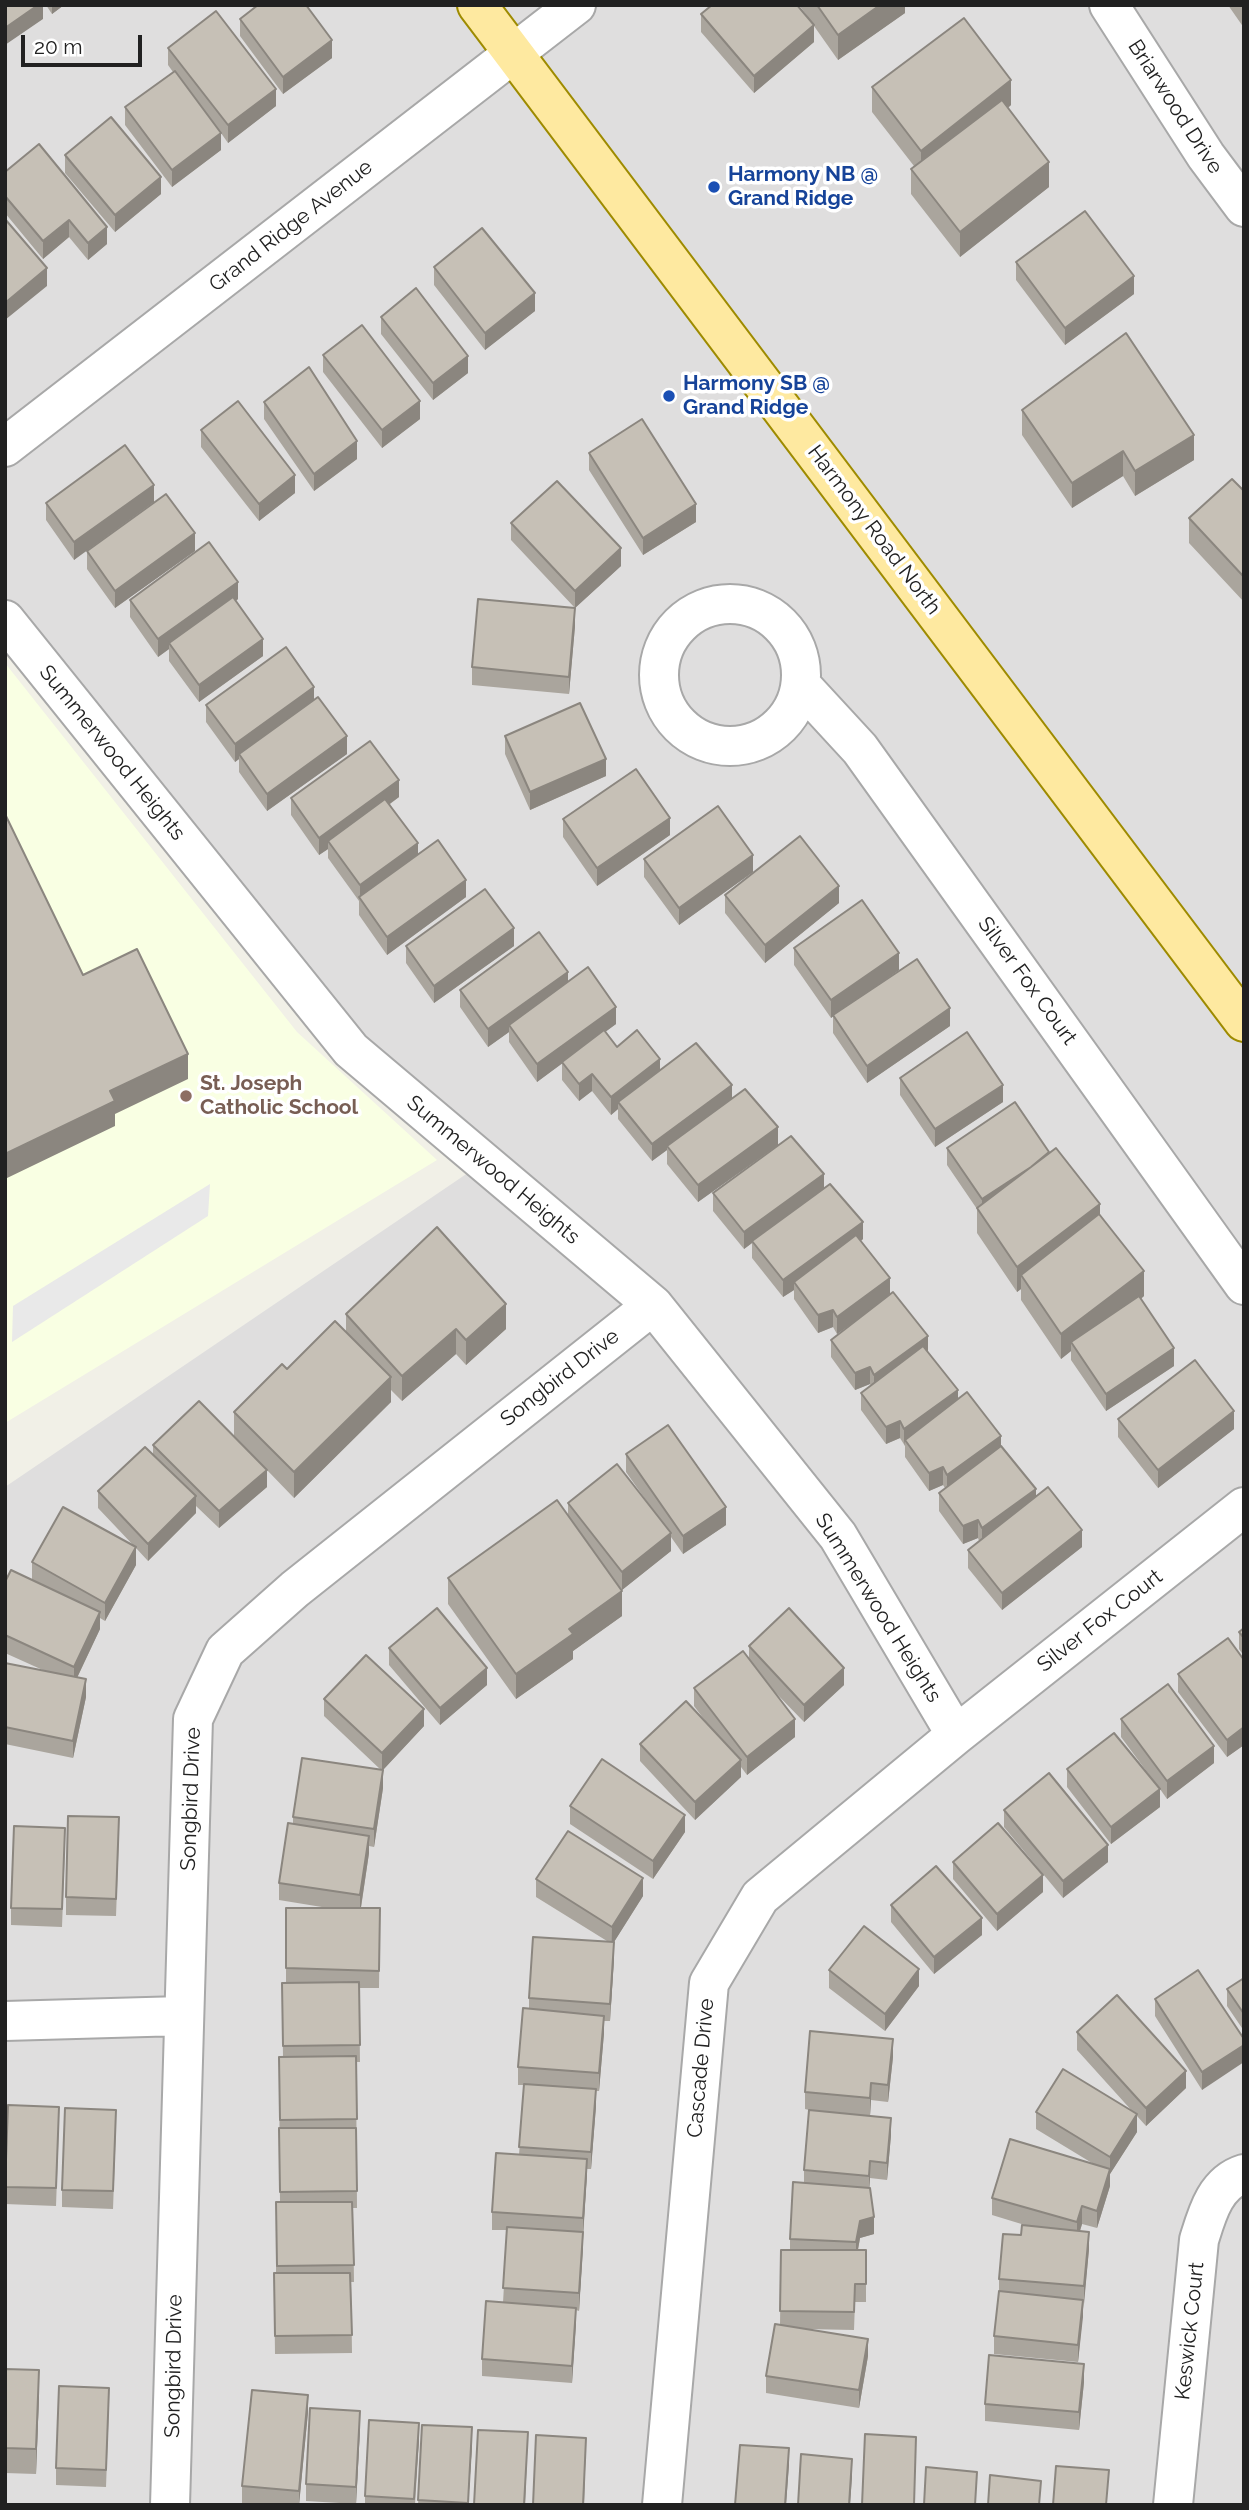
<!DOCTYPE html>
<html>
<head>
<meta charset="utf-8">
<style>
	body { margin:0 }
	#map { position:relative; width:1249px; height:2510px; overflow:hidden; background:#f1f0e7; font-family:Raleway,sans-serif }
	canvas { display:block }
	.frame { position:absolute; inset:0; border:7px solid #212121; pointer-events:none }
	.scale { position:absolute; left:21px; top:35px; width:121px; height:32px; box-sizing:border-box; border:4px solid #212121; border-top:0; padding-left:9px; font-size:21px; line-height:24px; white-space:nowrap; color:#212121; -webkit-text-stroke:5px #fff; paint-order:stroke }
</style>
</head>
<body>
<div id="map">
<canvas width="1249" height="2510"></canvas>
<div class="frame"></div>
<div class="scale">20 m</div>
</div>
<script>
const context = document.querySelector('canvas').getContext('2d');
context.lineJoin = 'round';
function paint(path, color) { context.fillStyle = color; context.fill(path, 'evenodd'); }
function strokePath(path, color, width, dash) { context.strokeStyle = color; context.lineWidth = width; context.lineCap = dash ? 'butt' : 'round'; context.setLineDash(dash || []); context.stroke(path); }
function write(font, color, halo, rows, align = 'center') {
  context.font = font + ' Raleway,sans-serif'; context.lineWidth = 7; context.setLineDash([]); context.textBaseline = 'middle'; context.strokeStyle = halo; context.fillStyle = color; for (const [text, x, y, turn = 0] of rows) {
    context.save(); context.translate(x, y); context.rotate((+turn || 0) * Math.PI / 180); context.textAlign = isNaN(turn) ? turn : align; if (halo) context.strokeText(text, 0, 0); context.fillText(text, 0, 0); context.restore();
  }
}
const residential = new Path2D(`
	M5 5H1244V2505H5V1487L484 1162 351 1050 5 620Z`);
const education = new Path2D(`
	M5 663 297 1032 437 1160 5 1423Z`);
const parking = new Path2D(`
	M210 1184 208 1216 12 1342 13 1306Z`);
const minor = new Path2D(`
	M1109 5 1206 156 1244 207
	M5 447 576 5
	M659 675a71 71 0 1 1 142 0a71 71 0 1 1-142 0Z
	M5 620 351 1050 653 1305 838 1536 956 1735
	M801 685 860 749 1244 1285
	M5 2021 182 2016
	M170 2505 193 1719 225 1651 295 1589 653 1305
	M662 2505 709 1983 760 1897 956 1735 1244 1507
	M1173 2505 1199 2240C1207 2214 1215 2183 1244 2174`);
const major = new Path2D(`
	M477 5 1244 1022`);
const wall = new Path2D(`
	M46 5H64L52 14Z
	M799 5H905V13L838 60 814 26V42L754 93 701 32V14L808 17Z
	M1228 5H1244V28Z
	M240 19 332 58 283 94 240 36Z
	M168 48 276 106 228 143 221 133V150L172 187 125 125V107L173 72 168 65Z
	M872 87 1011 105 1008 108 1049 187 960 257 911 194V169L914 166 872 112Z
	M65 155 161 194 115 232 65 173Z
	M5 172 107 244 88 260 69 237 43 259 5 213Z
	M1016 262 1134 294 1065 345 1016 280Z
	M434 267 535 311 485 350 434 285Z
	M381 317 468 373 433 400 381 334Z
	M323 355 420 419 382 448 323 372Z
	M264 402 357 459 314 491 264 419Z
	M1022 410 1194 460 1135 496 1123 476 1072 508 1022 435Z
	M201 430 295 493 259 521 201 447Z
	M589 453 696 522 643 555 589 470Z
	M154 485 74 560 46 520V503Z
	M1244 491V602L1189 543V518Z
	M511 523 621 566 575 608 511 540Z
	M87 551H195L115 608 87 569Z
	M238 599 236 601 263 656 199 702 169 661V649L158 657 130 617V600Z
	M575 626 569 694 472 685V667Z
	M314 699 347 754 267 811 239 772V759L235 762 206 722V705Z
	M505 736 606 776 530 810 505 754Z
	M399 797 390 804 418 854 466 897 387 955 359 915V901L328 858V849L319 855 291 815V798Z
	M563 819 670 835 597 886 563 837Z
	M644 859 753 872 679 925 644 877Z
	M725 895 839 903 765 963 725 913Z
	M406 946H514L434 1003 406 963Z
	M794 948 899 970 872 989 950 1026 867 1083 833 1033V1016L831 1018 794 965Z
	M568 982 616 1024 605 1032 617 1047 660 1070 732 1099 778 1145 698 1202 667 1164V1150L652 1161 618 1119V1109L611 1115 592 1091 579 1101 562 1080V1063L537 1082 509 1042V1032L488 1047 460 1007V990Z
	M900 1078 1003 1102 935 1147 900 1095Z
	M947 1148 1049 1152 1100 1215 1144 1296 1141 1299 1174 1366 1106 1411 1071 1360V1351L1061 1359 1021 1300V1289L1017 1292 977 1233V1209L947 1165Z
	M824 1188 863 1239 861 1241 890 1294 958 1399 1001 1446 1036 1497 1082 1547 1002 1610 968 1568V1550L979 1541 978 1538 963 1544 939 1511V1493L945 1488 943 1485 929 1491 905 1457V1446L900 1438 886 1444 861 1410V1393L871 1386 870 1384 855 1390 831 1357V1340L864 1315 837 1334 833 1327 818 1333 794 1299V1290L783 1297 752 1258V1243L744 1249 713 1211V1193Z
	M346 1314 506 1329 466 1365 456 1354 402 1401 391 1390V1402L294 1498 267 1470V1487L219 1528 196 1506V1513L148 1561 136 1548V1565L105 1621 100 1618V1629L77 1678 86 1697 73 1758 5 1744V1663L45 1671 5 1653V1582L32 1580V1562L134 1546 98 1508V1491L153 1454V1445L234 1436V1412L287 1369 346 1332Z
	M1118 1419 1234 1429 1158 1488 1118 1437Z
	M626 1454 726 1525 683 1554 671 1537V1551L622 1590V1616L573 1651V1659L516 1699 448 1604V1578L568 1515V1503L650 1506 626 1472Z
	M1244 1628V1656L1239 1649V1632Z
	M749 1646 844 1685 804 1722 770 1687 795 1737 747 1775 741 1767V1777L695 1820 640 1761V1744L709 1726 694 1706V1688L749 1658Z
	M389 1648 487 1685 440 1725 389 1665Z
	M1244 1660V1745L1227 1757 1178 1692V1674Z
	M324 1699 424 1726 383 1770V1788L374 1847 369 1846V1853L361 1908H380L379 1988H359L360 2062H356L357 2208H353L354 2282H351L352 2353 275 2354 274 2273H276V2202H280L279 2057H283L282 1983H286V1908H328L279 1900V1883L293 1824V1817L381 1770 324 1716Z
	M1121 1719 1214 1763 1167 1799 1160 1789V1807L1111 1844 1067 1787V1769L1159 1788 1121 1737Z
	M570 1806 685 1832 653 1879 570 1824Z
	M1004 1810 1108 1862 1063 1898 1004 1827Z
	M119 1835 116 1916 66 1915V1897Z
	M65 1845 62 1927 11 1925V1908Z
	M953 1862 1043 1892 997 1931 953 1879Z
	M536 1879 643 1896 614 1942V1959L610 2021H604V2033L599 2091H596V2106L591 2169H587L579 2311 576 2310 572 2383 482 2376V2359L503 2303 507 2230H492V2212L519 2155 524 2085H518V2067L529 2009V1998L607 1941 536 1897Z
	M891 1905 982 1935 934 1974 891 1922Z
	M829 1970 919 1986 885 2031 829 1988Z
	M1244 1978V2031L1227 2006V1989Z
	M1155 1999 1244 2039 1202 2090 1155 2016Z
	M1077 2032 1186 2088 1146 2126 1137 2116V2132L1110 2174V2186L1097 2228 1082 2224 1080 2231 1089 2249 1078 2362 994 2354V2336L999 2293V2279L1021 2235 1028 2226 992 2215V2198L1092 2163 1036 2129V2112H1133L1077 2050Z
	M893 2057 888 2102 871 2100 870 2115 891 2135 887 2180 870 2178 869 2188 874 2234 860 2238 858 2250H866V2302H855L854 2330 806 2329 868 2356 859 2408 766 2393V2376L780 2325 781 2250H790V2239L804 2183V2170L809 2110 805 2109V2092Z
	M59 2124 56 2206 5 2204V2187Z
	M116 2127 113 2209 62 2207V2190Z
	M5 2369 39 2395 36 2474 5 2473Z
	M1084 2382 1079 2430 985 2421V2404Z
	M109 2405 106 2487 56 2485V2468Z
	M308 2412 299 2505H259L242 2503V2486Z
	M422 2425 472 2445 468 2505H418Z
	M360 2428 356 2504 306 2501V2484Z
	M419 2440 415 2505H365V2496Z`);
const shadedWall = new Path2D(`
	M38 5H43V19L5 45V28Z
	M52 5H64L52 14Z
	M880 5H905V13L838 60V35Z
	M814 25V42L754 93V76Z
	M332 40V58L283 94V77Z
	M1011 80V105L921 176V151Z
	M276 89V106L228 143V125Z
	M221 133V150L172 187V170Z
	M1049 162V187L960 257V232Z
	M161 177V194L115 232V215Z
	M69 220V237L43 259V241Z
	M107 227V244L88 260V243Z
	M47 268V286L5 320V303Z
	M1134 276V294L1065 345V328Z
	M535 293V311L485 350V333Z
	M468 356V373L433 400V383Z
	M420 401V419L382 448V430Z
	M1194 435V460L1135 496V471Z
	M357 441V459L314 491V474Z
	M1123 451V476L1072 508V483Z
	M295 475V493L259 521V504Z
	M154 485V502L74 560V542Z
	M696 504V522L643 555V538Z
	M195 533V551L115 608V591Z
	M621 548V566L575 608V591Z
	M238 582V599L171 647 169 643V649L158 657V639Z
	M575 608V626L569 694V677Z
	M263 639V656L199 702V685Z
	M314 687V704L239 754V759L235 762V744Z
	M347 736V754L267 811V794Z
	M606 759V776L530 810V792Z
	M399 780V797L331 846 328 841V849L319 855V838Z
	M670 818V835L597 886V868Z
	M418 843V860L360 899V885Z
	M753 855V872L679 925V908Z
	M466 880V897L387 955V937Z
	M839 886V903L765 963V945Z
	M514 928V946L434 1003V986Z
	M899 953V970L831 1018V1000Z
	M568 972V989L509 1025V1032L488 1047V1029Z
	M616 1007V1024L537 1082V1064Z
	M950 1008V1026L867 1083V1066Z
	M188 1054V1079L115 1114V1126L5 1179V1154L110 1091Z
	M660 1059V1077L618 1102V1109L611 1115V1097Z
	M592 1074V1091L579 1101V1084Z
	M732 1085V1103L667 1146V1150L652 1161V1144Z
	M1003 1085V1102L935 1147V1129Z
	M778 1127V1145L698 1202V1185Z
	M1050 1154 982 1216V1199Z
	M824 1174V1191L752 1241V1243L744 1249V1232Z
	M1100 1204V1229L1021 1275V1289L1017 1292V1267Z
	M863 1222V1239L798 1287 794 1282V1290L783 1297V1280Z
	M1144 1271V1296L1075 1348 1071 1342V1351L1061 1359V1334Z
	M890 1278V1296L837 1334V1317Z
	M506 1304V1329L466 1365V1340Z
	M833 1310V1327L818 1333V1315Z
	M456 1329V1354L402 1401V1376Z
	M928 1336V1353L874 1392V1375Z
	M1174 1348V1366L1106 1411V1394Z
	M870 1367V1384L855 1390V1373Z
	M391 1377V1402L294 1498V1472Z
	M958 1390V1407L905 1440 904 1446V1429Z
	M1234 1411V1429L1158 1488V1470Z
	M900 1421V1438L886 1444V1427Z
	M1001 1436V1454L947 1493V1475Z
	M943 1467V1485L929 1491V1473Z
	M267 1470V1487L219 1528V1511Z
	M1036 1489V1507L982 1546V1528Z
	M196 1496V1513L148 1561V1544Z
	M726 1507V1525L683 1554V1536Z
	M978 1520V1538L963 1544V1526Z
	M1082 1530V1547L1002 1610V1593Z
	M671 1533V1551L622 1590V1572Z
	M136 1547V1565L105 1621V1603Z
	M622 1591V1616L573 1651V1659L516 1699V1674L569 1629Z
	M100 1612V1629L74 1684V1667Z
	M487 1668V1685L440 1725V1708Z
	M844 1668V1685L804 1722V1705Z
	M86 1679V1697L73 1758V1741Z
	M424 1709V1726L382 1771V1753Z
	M795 1719V1737L747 1775V1757Z
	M1244 1727V1745L1227 1757V1740Z
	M1214 1746V1763L1167 1799V1781Z
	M741 1760V1777L695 1820V1802Z
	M383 1770V1788L374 1847V1829Z
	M1160 1789V1807L1111 1844V1827Z
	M685 1815V1832L653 1879V1861Z
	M369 1836V1853L360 1913V1895Z
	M1108 1845V1862L1063 1898V1881Z
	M1043 1875V1892L997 1931V1914Z
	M643 1878V1896L614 1942V1959L610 2021 612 1927Z
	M982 1918V1935L934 1974V1957Z
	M919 1969V1986L885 2031V2014Z
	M604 2016V2033L599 2091V2073Z
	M893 2039V2057L888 2102V2085Z
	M1244 2045V2062L1202 2090V2072Z
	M1186 2071V2088L1146 2126V2108Z
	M871 2083V2100L870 2116V2098Z
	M596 2089V2106L591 2169V2152Z
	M1137 2114V2132L1110 2174V2157Z
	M891 2118V2135L887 2180V2163Z
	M587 2159V2176L583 2235V2218Z
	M870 2161V2178L869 2194V2176Z
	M1110 2169V2186L1097 2228V2211Z
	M1082 2206V2224L1077 2240V2222Z
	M874 2217V2234L860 2238 856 2260V2242L860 2221Z
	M583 2232V2249L579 2311V2293Z
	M1089 2232V2249L1084 2304V2286Z
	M1083 2300V2317L1078 2362V2345Z
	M576 2308V2325L572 2383V2366Z
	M868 2339V2356L859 2408V2390Z
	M1084 2364V2382L1079 2430V2412Z
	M39 2370V2395L36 2474V2449Z
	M308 2395V2412L299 2505V2491Z
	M360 2411V2428L356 2504V2487Z
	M419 2423V2440L414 2505Z
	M472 2427V2445L468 2505Z
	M528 2432 525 2505H524Z
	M586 2438 584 2505H583Z
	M789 2448V2465L786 2505H785Z
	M852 2459V2477L850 2505H849Z`);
const building = new Path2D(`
	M5 5H38L5 28Z
	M258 5H306L332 40 283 77 240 19Z
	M712 5H797L814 25 754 76 701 14Z
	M817 5H880L838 35Z
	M216 11 276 89 228 125 168 48Z
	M964 18 1011 80 921 151 872 87Z
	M175 71 221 133 172 170 125 107Z
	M1002 100 1049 162 960 232 911 169Z
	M111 117 161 177 115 215 65 155Z
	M39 144 107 227 88 243 69 220 43 241 5 196V172Z
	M1085 211 1134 276 1065 328 1016 262Z
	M5 219 47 268 5 303Z
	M482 228 535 293 485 333 434 267Z
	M416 288 468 356 433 383 381 317Z
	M362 325 420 401 382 430 323 355Z
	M1126 333 1194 435 1135 471 1123 451 1072 483 1022 410Z
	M309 367 357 441 314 474 264 402Z
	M238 401 295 475 259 504 201 430Z
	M642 419 696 504 643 538 589 453Z
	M125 445 154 485 74 542 46 503Z
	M1232 479 1244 491V577L1189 518Z
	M557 481 621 548 575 591 511 523Z
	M166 494 195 533 115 591 87 551Z
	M209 542 238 582 158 639 130 600Z
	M233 597 263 639 199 685 169 643Z
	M478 599 575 608 569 677 472 667Z
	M286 647 314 687 235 744 206 705Z
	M318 697 347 736 267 794 239 754Z
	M580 703 606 759 530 792 505 736Z
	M370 741 399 780 319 838 291 798Z
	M636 769 670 818 597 868 563 819Z
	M385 799 418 843 360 885 328 841Z
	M718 806 753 855 679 908 644 859Z
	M5 814 83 975 137 949 188 1054 110 1091 115 1101 5 1154Z
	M800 836 839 886 765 945 725 895Z
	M438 840 466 880 387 937 359 897Z
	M485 889 514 928 434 986 406 946Z
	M862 900 899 953 831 1000 794 948Z
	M539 932 568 972 488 1029 460 990Z
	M917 959 950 1008 867 1066 833 1015Z
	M588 967 616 1007 537 1064 509 1025Z
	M604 1030 617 1047 637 1030 660 1059 611 1097 592 1074 579 1084 562 1062Z
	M967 1032 1003 1085 935 1129 900 1078Z
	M696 1043 732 1085 652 1144 618 1102Z
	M745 1089 778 1127 698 1185 667 1146Z
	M1015 1102 1049 1152 1031 1167 982 1199 947 1148Z
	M791 1136 824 1174 744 1232 713 1193Z
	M1056 1148 1100 1204 1017 1267 977 1208Z
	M830 1184 863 1222 783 1280 752 1241Z
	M1099 1214 1144 1271 1061 1334 1021 1275Z
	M437 1227 506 1304 466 1340 456 1329 402 1376 346 1314Z
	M856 1235 890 1278 837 1317 833 1310 818 1315 794 1282Z
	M893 1292 928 1336 874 1375 870 1367 855 1373 831 1340Z
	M1139 1296 1174 1348 1106 1394 1071 1342Z
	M335 1321 391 1377 294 1472 234 1412 282 1364 287 1369Z
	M923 1346 958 1390 904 1429 900 1421 886 1427 861 1393Z
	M1195 1360 1234 1411 1158 1470 1118 1419Z
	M967 1392 1001 1436 947 1475 943 1467 929 1473 905 1440Z
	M199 1401 267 1470 219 1511 153 1445Z
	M668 1425 726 1507 683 1536 626 1454Z
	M1001 1446 1036 1489 982 1528 978 1520 963 1526 939 1493Z
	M145 1447 196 1496 148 1544 98 1491Z
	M617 1464 671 1533 622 1572 568 1503Z
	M1048 1487 1082 1530 1002 1593 968 1550Z
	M557 1500 622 1591 569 1629 573 1634 516 1674 448 1578Z
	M63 1507 136 1547 105 1603 32 1562Z
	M11 1570 100 1612 74 1667 5 1635V1582Z
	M437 1608 487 1668 440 1708 389 1648Z
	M789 1608 844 1668 804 1705 749 1646Z
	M1244 1628V1638L1239 1632Z
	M1228 1638 1244 1660V1727L1227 1740 1178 1674Z
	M743 1651 795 1719 747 1757 694 1688Z
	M366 1655 424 1709 382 1753 324 1699Z
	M5 1663 86 1679 73 1741 5 1727Z
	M1168 1684 1214 1746 1167 1781 1121 1719Z
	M686 1701 741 1760 695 1802 640 1744Z
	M1114 1733 1160 1789 1111 1827 1067 1769Z
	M302 1758 383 1770 374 1829 293 1817Z
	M602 1759 685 1815 653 1861 570 1806Z
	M1049 1773 1108 1845 1063 1881 1004 1810Z
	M68 1816 119 1817 116 1899 66 1897Z
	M288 1823 369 1836 360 1895 279 1883Z
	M998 1823 1043 1875 997 1914 953 1862Z
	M14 1826 65 1828 62 1909 11 1908Z
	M568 1831 643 1878 612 1927 536 1879Z
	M936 1866 982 1918 934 1957 891 1905Z
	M286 1908H380L379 1971 286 1968Z
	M864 1926 919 1969 885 2014 829 1970Z
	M533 1937 614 1942 610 2004 529 1998Z
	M1198 1970 1244 2039V2045L1202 2072 1155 1999Z
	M1244 1978V2014L1227 1989Z
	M359 1982 360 2045 283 2046 282 1983Z
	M1117 1995 1186 2071 1146 2108 1077 2032Z
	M523 2008 604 2016 599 2073 518 2067Z
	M810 2031 893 2039 888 2085 871 2083 870 2098 805 2092Z
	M356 2056 357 2119 280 2120 279 2057Z
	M1063 2069 1137 2114 1110 2157 1036 2112Z
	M524 2084 596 2089 591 2152 519 2147Z
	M8 2105 59 2107 56 2188 5 2187Z
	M65 2108 116 2110 113 2191 62 2190Z
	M809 2110 891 2118 887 2163 870 2161 869 2176 804 2170Z
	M279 2128H356L357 2191 280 2192Z
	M1010 2139 1110 2169 1097 2211 1082 2206 1077 2222 992 2198Z
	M496 2153 587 2159 583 2218 492 2212Z
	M793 2182 870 2188 874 2217 860 2221 856 2242 790 2239Z
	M276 2202H352L354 2265 277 2266Z
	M1022 2225 1089 2232 1084 2286 999 2279 1003 2234 1021 2235Z
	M507 2227 583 2232 579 2293 503 2288Z
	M781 2250H866V2284H855L854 2312 780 2311Z
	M274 2273H350L352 2335 275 2336Z
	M999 2291 1083 2300 1078 2345 994 2336Z
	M486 2301 576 2308 572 2366 482 2359Z
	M775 2324 868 2339 859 2390 766 2376Z
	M989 2355 1084 2364 1079 2412 985 2404Z
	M5 2369 39 2370 36 2449 5 2448Z
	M59 2386 109 2388 106 2470 56 2468Z
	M252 2390 308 2395 299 2491 242 2486Z
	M310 2408 360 2411 356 2487 306 2484Z
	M369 2420 419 2423 414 2499 365 2496Z
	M422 2425 472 2427 468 2503 418 2500Z
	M478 2430 528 2432 524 2505H474Z
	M865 2434 916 2437 914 2505H862Z
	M536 2435 586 2438 583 2505H533Z
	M740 2445 789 2448 785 2505H735Z
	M801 2454 852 2459 849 2505H798Z
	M1056 2466 1109 2470 1106 2505H1053Z
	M926 2467 977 2472 975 2505H924Z
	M990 2475 1041 2481 1039 2505H988Z`);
const markers = [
	[714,187,7,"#1a4fb4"],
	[669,396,7,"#1a4fb4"],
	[186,1096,7,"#8d6e63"]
];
const streetNames = [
	["Briarwood Drive",1175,107,57],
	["Grand Ridge Avenue",291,226,-38],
	["Harmony Road North",874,530,53],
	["Summerwood Heights",112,753,51],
	["Silver Fox Court",1027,981,54],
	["Summerwood Heights",493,1170,40],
	["Songbird Drive",560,1378,-38],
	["Summerwood Heights",878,1608,58],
	["Silver Fox Court",1100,1621,-38],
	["Songbird Drive",191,1799,-88],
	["Cascade Drive",701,2068,-85],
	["Keswick Court",1190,2331,-84],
	["Songbird Drive",174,2366,-89]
];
const transitNames = [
	["Harmony NB @",728,175],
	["Grand Ridge",728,199],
	["Harmony SB @",683,384],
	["Grand Ridge",683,408]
];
const educationNames = [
	["St. Joseph",200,1084],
	["Catholic School",200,1108]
];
paint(residential, '#dfdede');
paint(education, '#f9ffe3');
paint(parking, '#e9e9e9');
strokePath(minor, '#a8a8a8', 42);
strokePath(major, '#9e8b00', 42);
strokePath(minor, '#fff', 38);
strokePath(major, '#fee9a0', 38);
paint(wall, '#aaa59d');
paint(shadedWall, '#8b867f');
paint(building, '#c6c0b6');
strokePath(building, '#8b867f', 2);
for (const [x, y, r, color] of markers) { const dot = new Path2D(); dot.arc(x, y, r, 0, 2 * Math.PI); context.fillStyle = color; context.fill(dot); strokePath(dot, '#fff', 2.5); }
write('21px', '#212121', '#fff', streetNames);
write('bold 21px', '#164399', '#fff', transitNames, 'left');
write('bold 21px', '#785e54', '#fff', educationNames, 'left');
</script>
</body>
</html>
